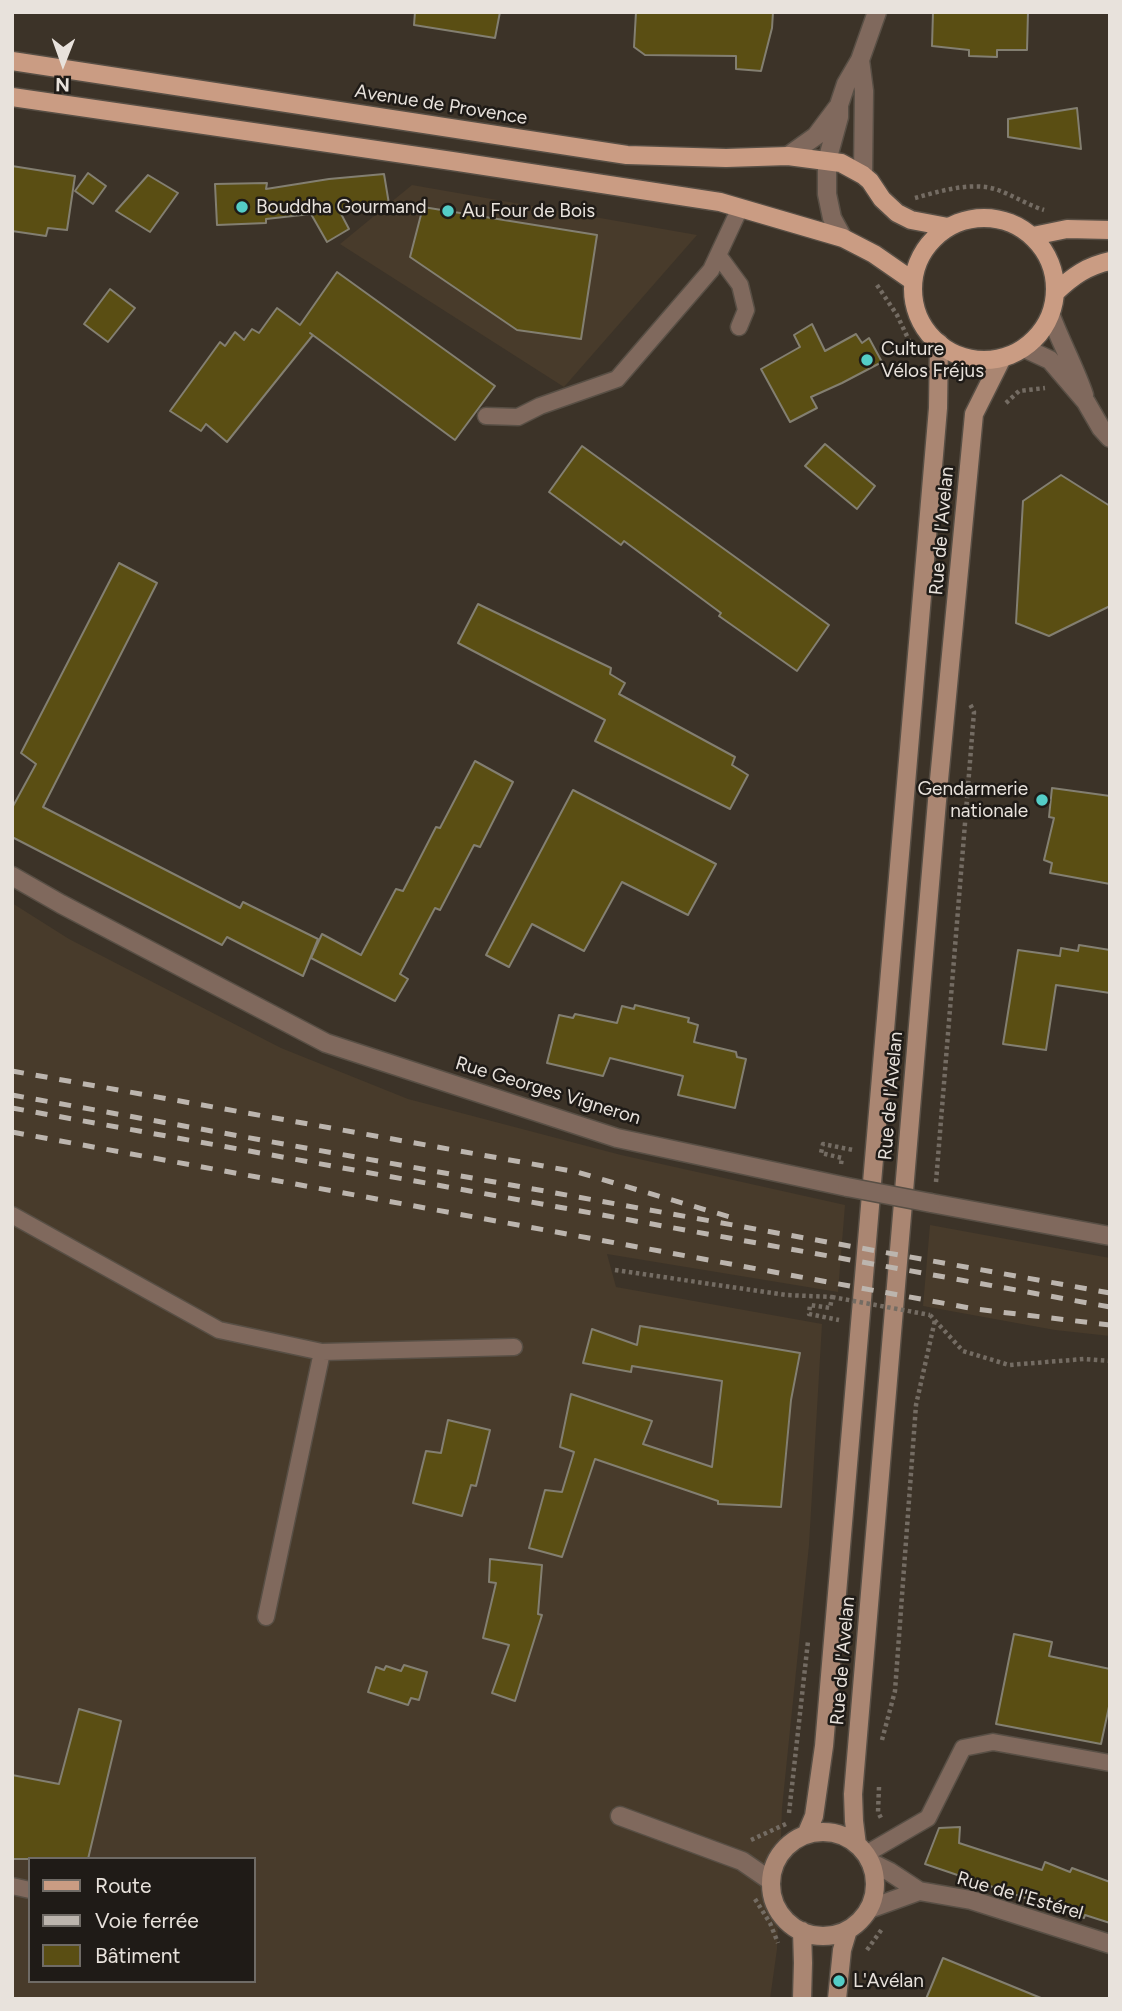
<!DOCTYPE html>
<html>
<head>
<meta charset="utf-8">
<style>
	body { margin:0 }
	#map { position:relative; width:1122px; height:2011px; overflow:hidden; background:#3c3328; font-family:Figtree,sans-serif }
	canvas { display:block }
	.frame { position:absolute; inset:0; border:14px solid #e8e2dc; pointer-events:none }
	.legend { position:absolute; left:28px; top:1857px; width:228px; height:126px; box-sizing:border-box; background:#1f1b17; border:2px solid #6f6b66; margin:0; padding:9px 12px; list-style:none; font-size:21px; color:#e8e2dc }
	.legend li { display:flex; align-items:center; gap:14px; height:35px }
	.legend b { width:35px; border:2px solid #6f6b66 }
	.north { position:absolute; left:28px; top:28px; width:70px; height:70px; -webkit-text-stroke:5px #1f1b17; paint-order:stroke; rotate:181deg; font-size:19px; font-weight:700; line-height:28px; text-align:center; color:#e8e2dc }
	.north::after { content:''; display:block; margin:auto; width:24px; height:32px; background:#e8e2dc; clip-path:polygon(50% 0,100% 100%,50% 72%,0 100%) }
</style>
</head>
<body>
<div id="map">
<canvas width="1122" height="2011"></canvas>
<div class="frame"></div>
<ul class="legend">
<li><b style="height:9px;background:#ca9c83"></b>Route</li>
<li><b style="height:9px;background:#bcb5ae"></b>Voie ferrée</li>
<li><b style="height:19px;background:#5a4e13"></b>Bâtiment</li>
</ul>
<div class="north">N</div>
</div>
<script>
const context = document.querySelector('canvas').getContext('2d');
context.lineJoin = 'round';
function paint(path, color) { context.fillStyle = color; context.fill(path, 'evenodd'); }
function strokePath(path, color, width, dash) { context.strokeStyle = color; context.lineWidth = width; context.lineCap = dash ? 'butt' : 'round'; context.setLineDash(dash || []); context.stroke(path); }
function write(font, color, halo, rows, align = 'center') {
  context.font = font + ' Figtree,sans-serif'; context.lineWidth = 5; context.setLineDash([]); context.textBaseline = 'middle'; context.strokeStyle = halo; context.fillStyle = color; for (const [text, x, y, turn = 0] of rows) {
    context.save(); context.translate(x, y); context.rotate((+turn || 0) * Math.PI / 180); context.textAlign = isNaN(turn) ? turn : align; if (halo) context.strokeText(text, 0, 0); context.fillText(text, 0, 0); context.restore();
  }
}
const built = new Path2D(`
	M412 185 697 235 564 387 340 244Z
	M12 903 69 939 281 1048 408 1099 621 1155 845 1205 838 1292 607 1254 616 1287 822 1324 809 1545 782 1808 777 1949 770 1999H12ZM30 1859H254V1981H30Z
	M930 1225 1110 1258V1336L1055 1330 923 1306Z`);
const building = new Path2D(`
	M415 12H500L495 38 414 25Z
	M636 12H773L772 28 761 71 736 69V56L645 55 634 47Z
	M933 12H1028L1027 50H997V57L969 56V50L932 46Z
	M1077 108 1081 149 1008 137V119Z
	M12 166 75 176 67 230 48 228 46 236 12 231Z
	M88 173 106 186 93 204 75 191Z
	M384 174 389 204 339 210 349 229 327 242 311 214 266 219V223L217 225 215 184 267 183 266 189 329 179Z
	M148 175 178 193 150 232 116 211Z
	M423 207 597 235 581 339 517 330 410 257Z
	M337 272 495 386 455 440 310 333 313 335 227 442 206 424 201 431 170 411 220 342 225 346 235 332 244 340 252 329 259 333 277 308 300 325Z
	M110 289 135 308 108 342 84 324Z
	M812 324 825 351 856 334 862 343 869 338 882 362 842 383 811 397 817 408 790 422 761 369 800 347 794 335Z
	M825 444 875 486 857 509 805 466Z
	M582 446 829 625 797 671 719 616 721 613 624 541 621 545 549 492Z
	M1061 475 1110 506V606L1049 636 1016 623 1023 501Z
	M119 563 157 583 43 807 240 908 243 902 318 939 303 976 227 937 222 945 12 837V808L36 764 21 753Z
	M478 604 611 668 610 674 625 683 619 694 735 757 732 765 748 775 730 809 595 741 605 720 458 643Z
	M475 761 513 782 480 847 474 845 440 910 435 908 400 974 408 979 395 1001 311 958 322 934 361 955 396 889 403 891 436 827 440 828Z
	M1052 788 1110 796V884L1050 873 1052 863 1044 860 1054 818 1049 817Z
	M573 790 716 864 688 915 622 882 584 951 532 924 509 967 486 955Z
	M1079 945 1110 950V993L1056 985 1046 1050 1003 1044 1018 950 1060 956 1061 948 1078 951Z
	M635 1005 689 1018 688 1022 698 1025 694 1042 736 1052 737 1057 746 1059 735 1108 678 1095 683 1076 610 1058 603 1076 547 1063 559 1015 573 1018 575 1014 617 1023 622 1006 634 1009Z
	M640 1326 800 1353 791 1400 781 1507 718 1504V1501L595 1459 562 1557 529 1548 545 1490 562 1492 574 1452 560 1447 571 1394 652 1421 643 1444 712 1467 722 1381 632 1366 631 1372 583 1363 592 1329 637 1345Z
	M448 1420 490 1430 476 1486 471 1485 462 1516 413 1503 426 1451 441 1453Z
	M490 1559 542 1565 538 1614 542 1615 515 1701 492 1693 509 1645 483 1638 496 1583 489 1582Z
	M1014 1634 1052 1642 1049 1656 1110 1669V1702L1101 1744 996 1724Z
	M404 1665 427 1672 419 1700 411 1698 408 1705 368 1692 376 1667 384 1670 386 1666 401 1671Z
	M79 1709 121 1721 88 1859H12V1775L59 1784Z
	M960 1827 959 1843 1042 1870 1045 1862 1070 1872 1072 1868 1110 1882V1923L1085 1915 1084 1918 925 1864 939 1828Z
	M943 1958 1041 1998V1999H926Z`);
const path = new Path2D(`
	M915 198C940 191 973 181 998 190 1014 196 1028 205 1044 210
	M877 285 897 315 915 353
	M1006 403 1019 391 1045 388
	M841 1164 842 1158 821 1153 823 1144 853 1150
	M936 1182 974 712 970 704
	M615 1270 786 1295 832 1297 830 1308 810 1305 809 1314 839 1320
	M930 1315 963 1351 1009 1365 1084 1359 1110 1361
	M882 1740 895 1691 916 1405 935 1320
	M879 1787 878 1812 882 1820
	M789 1813 808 1641
	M751 1840 788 1823
	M755 1899 770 1923 778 1943
	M867 1950 882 1929`);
const service = new Path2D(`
	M718 255 740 285 746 310 739 327
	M486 416 518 417 540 406 617 379 711 270 740 208
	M12 1215 219 1330 322 1352 514 1347
	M266 1617 322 1352
	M866 1854 928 1818 963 1748 993 1742 1110 1763
	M12 1886 30 1890`);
const minor = new Path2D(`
	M860 60 864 91 863 175
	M788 156 816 136 837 108
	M843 238 832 218 827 194V161L839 117V105L846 84 860 60 877 12
	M1051 316C1061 343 1075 368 1084 395
	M1024 348 1050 360 1086 402 1101 428 1110 438
	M12 876 61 904 326 1043 617 1138 847 1187
	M931 1203 1110 1236
	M620 1816 742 1861 771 1881`);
const tertiary = new Path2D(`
	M870 1862 890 1872 919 1891 971 1900 1110 1944
	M869 1909 919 1891`);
const secondary = new Path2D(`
	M771 1884a52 52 0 1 1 104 0a52 52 0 1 1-104 0Z
	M806 1835 814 1816 824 1746 938 408 939 343
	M857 1845 854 1821 853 1794 937 801 974 414 1002 358
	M802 1931 803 1963 802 1999
	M837 1999 842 1950 848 1930`);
const primary = new Path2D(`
	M12 61 627 155 726 158 788 156 841 163 863 175 870 181 882 199 897 213 911 220 948 227
	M12 97 452 161 720 202 843 238 874 254 913 281
	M913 289a71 71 0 1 1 142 0a71 71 0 1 1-142 0Z
	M1033 236 1067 229 1110 230
	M1056 292C1073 276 1087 266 1110 261`);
const rail = new Path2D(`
	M12 1071 577 1172 730 1217
	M12 1095 1110 1293
	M12 1108 1110 1307
	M12 1132 975 1309 1110 1325`);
const pathBridge = new Path2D(`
	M832 1297 930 1315`);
const minorBridge = new Path2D(`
	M847 1187 931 1203`);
const markers = [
	[242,207,7,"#54cdc7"],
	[448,211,7,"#54cdc7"],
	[867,360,7,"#54cdc7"],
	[1042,800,7,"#54cdc7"],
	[839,1981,7,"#54cdc7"]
];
const streetNames = [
	["Avenue de Provence",441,105,9],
	["Rue de l'Avelan",942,531,-85],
	["Rue Georges Vigneron",548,1091,17],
	["Rue de l'Avelan",891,1096,-85],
	["Rue de l'Avelan",843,1661,-85],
	["Rue de l'Estérel",1020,1896,16]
];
const poiNames = [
	["Bouddha Gourmand",256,207],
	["Au Four de Bois",462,211],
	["Culture",881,349],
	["Vélos Fréjus",881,371],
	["Gendarmerie",1028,789,"right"],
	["nationale",1028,811,"right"],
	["L'Avélan",853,1981]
];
paint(built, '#483b2b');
paint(building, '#5a4e13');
strokePath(building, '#837f71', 2);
strokePath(service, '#584f45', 19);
strokePath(minor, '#584f45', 21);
strokePath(tertiary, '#584f45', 21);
strokePath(secondary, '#584f45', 21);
strokePath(primary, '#584f45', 21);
strokePath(path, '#746c63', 4.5, [3.5, 3.5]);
strokePath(service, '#80695d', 16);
strokePath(minor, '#80695d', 18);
strokePath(tertiary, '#80695d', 18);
strokePath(secondary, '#aa8672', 18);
strokePath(primary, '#ca9c83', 18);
strokePath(rail, '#bcb5ae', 5, [12, 12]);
strokePath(minorBridge, '#584f45', 21, []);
strokePath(pathBridge, '#746c63', 4.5, [3.5, 3.5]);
strokePath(minorBridge, '#80695d', 18);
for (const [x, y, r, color] of markers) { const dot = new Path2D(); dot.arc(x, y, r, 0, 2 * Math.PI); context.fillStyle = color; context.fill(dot); strokePath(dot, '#1f1b17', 2.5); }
write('19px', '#e8e2dc', '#1f1b17', streetNames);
write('19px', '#e8e2dc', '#1f1b17', poiNames, 'left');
</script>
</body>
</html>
